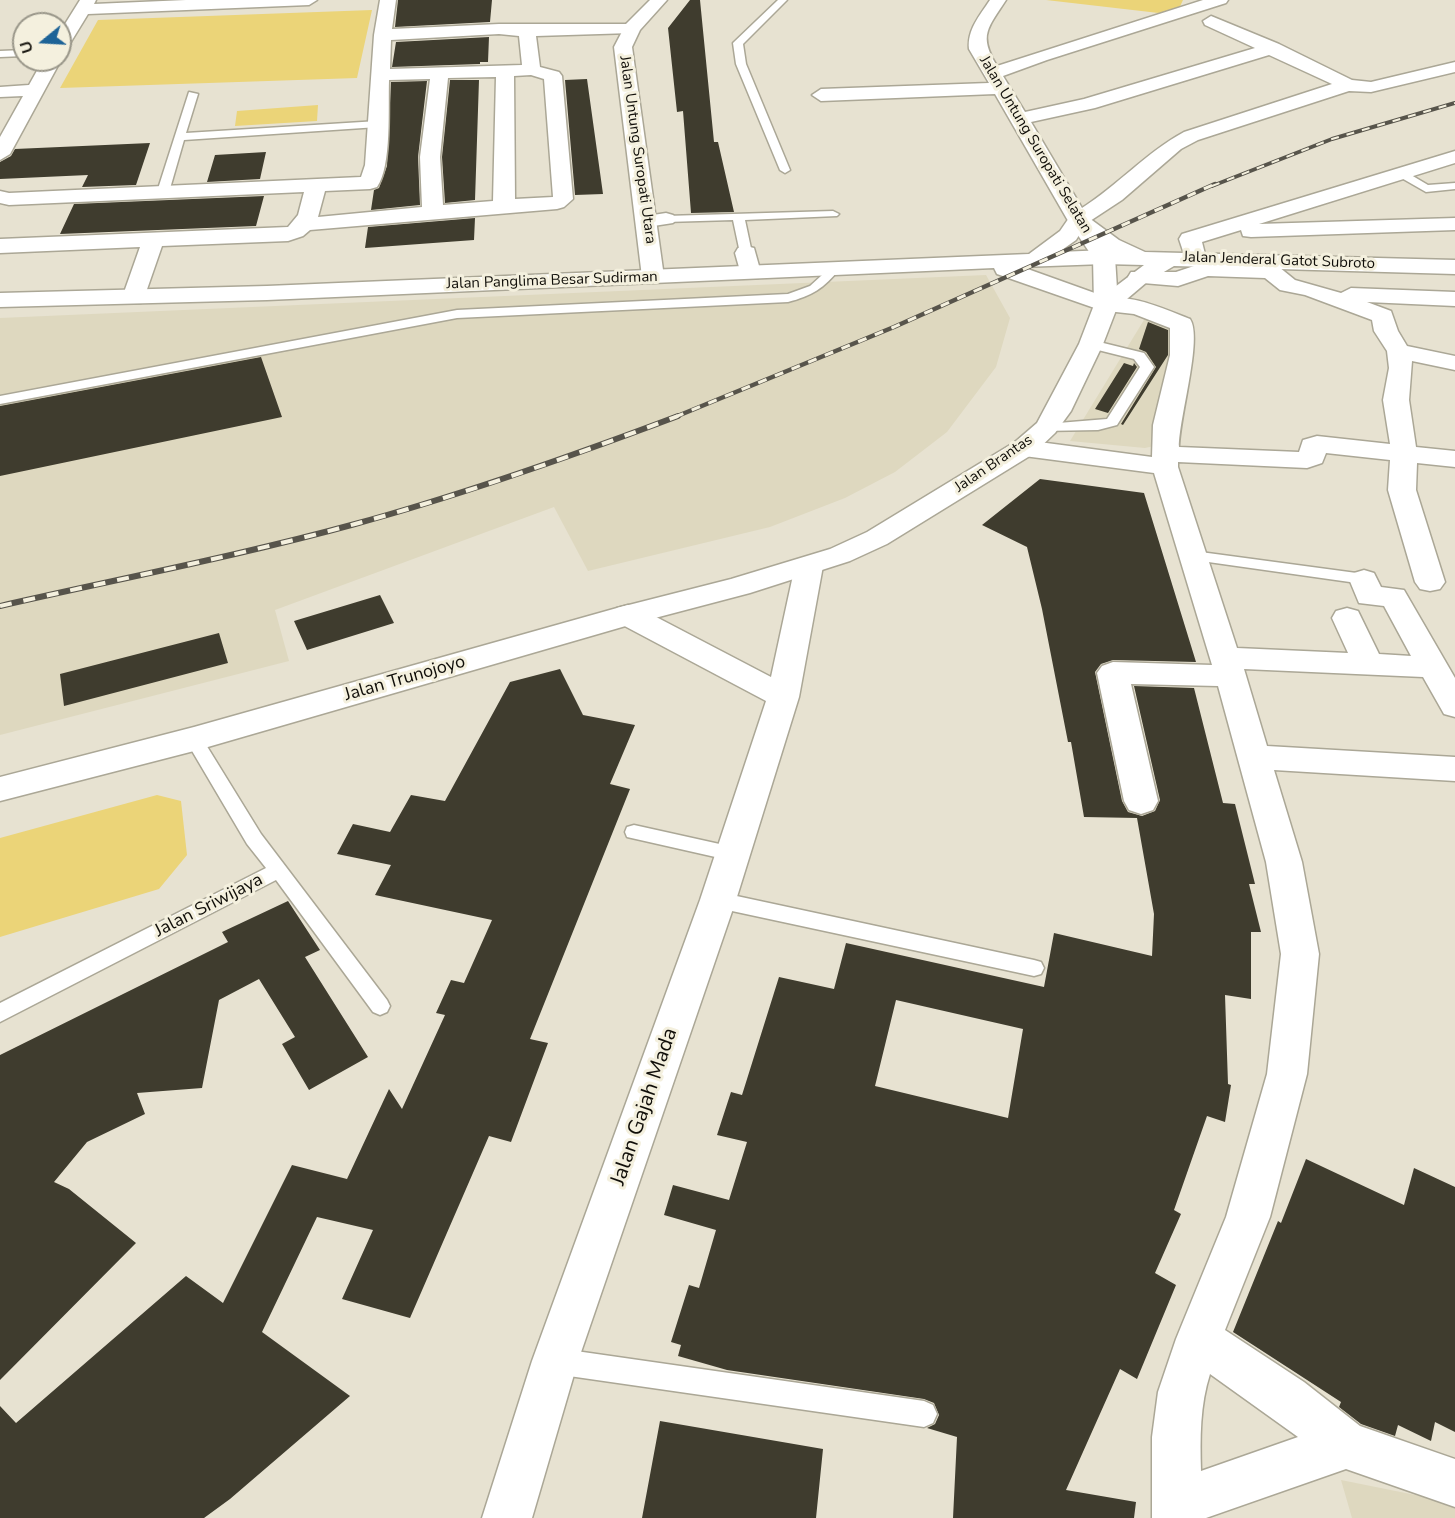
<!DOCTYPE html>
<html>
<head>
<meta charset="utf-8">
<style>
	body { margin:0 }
	#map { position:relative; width:1455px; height:1518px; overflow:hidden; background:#e7e2d1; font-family:"Nunito Sans",sans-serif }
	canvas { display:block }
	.north { position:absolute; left:12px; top:12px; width:60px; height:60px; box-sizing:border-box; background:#f4f0de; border:2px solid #999689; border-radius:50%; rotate:252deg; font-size:16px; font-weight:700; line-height:24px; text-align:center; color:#100e09 }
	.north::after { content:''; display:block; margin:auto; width:21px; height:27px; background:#1d6397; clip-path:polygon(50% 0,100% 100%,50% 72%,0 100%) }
</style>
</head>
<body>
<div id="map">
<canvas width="1455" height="1518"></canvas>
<div class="north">U</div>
</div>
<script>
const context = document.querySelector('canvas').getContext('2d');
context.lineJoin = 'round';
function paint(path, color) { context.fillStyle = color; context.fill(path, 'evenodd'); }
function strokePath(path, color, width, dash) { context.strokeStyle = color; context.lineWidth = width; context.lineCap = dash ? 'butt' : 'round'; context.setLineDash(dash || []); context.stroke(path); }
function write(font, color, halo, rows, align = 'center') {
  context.font = font + ' "Nunito Sans",sans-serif'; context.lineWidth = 6; context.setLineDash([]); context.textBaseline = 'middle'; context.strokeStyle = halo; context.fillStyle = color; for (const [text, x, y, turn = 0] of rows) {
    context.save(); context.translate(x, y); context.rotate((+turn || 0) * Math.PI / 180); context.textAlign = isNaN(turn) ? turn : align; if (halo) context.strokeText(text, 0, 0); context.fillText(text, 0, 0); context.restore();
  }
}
const built = new Path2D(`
	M986 275 1010 318 996 367 947 432 895 472 845 498 770 527 588 571 554 507 275 610 289 661 0 735V318Z
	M1147 315 1175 329 1154 446 1145 448 1070 441Z
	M1341 1480 1455 1503V1518H1352Z`);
const green = new Path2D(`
	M1046 0H1183L1176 15Z
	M372 10 357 78 60 88 98 20Z
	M318 105 317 121 235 126 237 111Z
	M157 795 181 801 187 855 159 889 0 937V838Z`);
const building = new Path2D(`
	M398 0H492L490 22 395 27Z
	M690 0H700L714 142H718L734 212 691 213 683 111 677 112 668 28Z
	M489 37 488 62H480V64L392 67 396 42Z
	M587 79 603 194 575 195 565 80Z
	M450 80H479L475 200 445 203 442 157Z
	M427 81 418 157 420 205 371 210 374 190 379 188 387 166 391 82Z
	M150 143 136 185 82 187 88 175 0 179V162L11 156 15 149Z
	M266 152 260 179 207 182 215 155Z
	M264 196 256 226 60 234 74 204Z
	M475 218 474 240 365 248 368 227Z
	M1148 322 1168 330V355L1123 425 1121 424 1156 367 1146 352 1139 349Z
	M261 357 282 417 0 476V406Z
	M1124 363 1133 366 1134 363 1137 367 1108 413 1095 409Z
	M1040 479 1144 493 1196 662 1113 660 1101 664 1095 672 1122 801 1128 812 1142 816 1155 811 1160 800 1134 686 1194 688 1223 803 1235 804 1255 884H1249L1261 932H1251V999L1225 995 1228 1084 1231 1085 1225 1122 1207 1116 1174 1210 1181 1214 1155 1273 1176 1285 1137 1379 1120 1369 1066 1490 1136 1502 1134 1518H953L957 1437 927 1428 935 1424 939 1415 934 1403 924 1399 727 1370 678 1356 681 1345 671 1342 689 1285 699 1288 716 1230 664 1215 673 1185 729 1200 747 1142 717 1135 731 1092 742 1095 779 977 834 989 846 943 1044 987 1054 933 1152 956 1154 914 1137 818 1084 817 1071 742H1068L1042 609 1027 547 982 525ZM896 1000 1023 1029 1008 1118 875 1086Z
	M380 595 394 623 307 650 294 621Z
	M219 633 228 663 64 706 60 674Z
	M560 669 583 715 635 725 610 784 630 789 530 1039 548 1043 511 1142 489 1136 410 1318 342 1299 373 1230 317 1217 262 1332 350 1396 230 1499 204 1518H0V1406L16 1423 186 1276 223 1303 292 1165 347 1179 389 1089 402 1109 445 1015 436 1013 451 980 464 983 492 920 375 895 391 865 337 854 353 824 390 832 411 795 445 801 510 682Z
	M288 901 320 950 305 957 368 1057 309 1090 282 1044 295 1037 259 979 219 1000 202 1088 137 1093 145 1114 87 1142 54 1182 69 1189 136 1243 0 1380V1055L228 942 222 932Z
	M1306 1159 1404 1205 1414 1168 1455 1187V1432L1435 1422 1431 1441 1398 1425 1395 1436 1361 1424 1339 1407 1341 1402 1233 1332 1278 1221 1281 1223Z
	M660 1421 823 1449 816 1518H642Z`);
const lane = new Path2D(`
	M778 0H787L743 44 746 64 790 170 785 173 780 170 736 64 733 43Z
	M24 50V56L0 57V51Z
	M189 92 198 94 186 133 378 121 383 124 378 127 184 140 169 192 159 194 157 192Z
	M1398 172H1406L1428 185 1455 183V189L1426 192 1398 176Z
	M833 211 839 214 837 216 745 220 752 253 746 257 740 253 733 220 666 222 660 219 666 216Z
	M833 265 839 269C825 288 811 296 788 302L457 318 0 404V396L457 310 788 294 810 286Z
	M1091 340 1144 353 1154 367 1117 425 1098 430 1041 431 1039 428 1046 424 1107 419 1140 367 1134 359 1086 347V341Z
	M1193 551 1364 574 1372 579 1364 584 1187 559 1185 556 1187 553Z
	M194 733 200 735 261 834 387 1000 390 1006 387 1012 380 1015 373 1012 276 880 0 1022V1003L266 868 247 844 185 739 188 735Z
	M634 825 733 847 740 849 743 854 740 859 733 861 627 837 625 832 627 827Z
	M718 892 1034 960 1041 962 1044 968 1041 974 1034 976 718 908 711 905 708 900 711 895Z
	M555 1348 924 1401 933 1405 937 1414 933 1423 924 1427 555 1374 546 1370 542 1361 546 1352Z`);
const street = new Path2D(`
	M80 0H96L94 4 186 0H317L309 5 88 14 66 50 60 51V32Z
	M380 0H396L392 29 499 24H638L640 28 632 33 536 36 540 67 559 72 562 76 573 199 564 207 557 209 310 230 303 236 288 241 162 246 144 298 141 303H125L122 298 140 247 0 253V239L288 227 298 215 304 192 9 205 0 203V191L9 193 361 177 365 165 374 35ZM499 34 519 36 522 65 390 69 391 40ZM531 75 544 79 553 197 515 199 514 76ZM496 77 493 201 443 205 440 157 448 78ZM430 79 420 157 422 207 318 217 325 191 370 189 377 187C392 166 388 107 389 80Z
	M990 0H1006C988 28 978 35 997 66L1203 0H1228L1226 3 1047 60 1003 76 1025 112 1084 99 1255 48 1205 25 1203 21 1211 16 1279 44 1352 80 1371 82 1455 62V72L1371 92 1349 91 1198 140 1181 149 1122 200 1090 221 1115 257 1112 262H1096L1067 219 995 94 821 101 812 95 821 89 989 83 969 49C967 30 980 15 990 0ZM1269 55 1332 84 1184 132C1147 152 1118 185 1082 208L1031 122 1095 108Z
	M60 59 61 60 10 154 0 160V137L23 96 0 97V87L29 85 43 60Z
	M1455 151V163L1259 224 1455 218V230L1251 237 1243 236 1241 230 1202 242 1206 258 1203 263H1187L1179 239 1182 234Z
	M666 213 673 215 677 219 673 223 647 227 640 225 636 221 640 217Z
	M746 246 754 248 761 273 758 278H742L735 253 738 248Z
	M1206 262 1271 265 1279 267 1295 280 1341 293 1351 288 1455 292V306L1367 302 1391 311 1398 331 1407 346 1455 356V370L1412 361 1409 400 1416 447 1455 451V467L1417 463 1416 490 1445 582 1440 589 1430 591 1420 589 1415 582 1388 490 1390 460 1326 453 1322 463 1307 468 1178 462V467L1237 648 1348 653 1332 618 1336 611 1347 608 1358 611 1379 654 1411 656 1384 606 1359 603 1349 579 1354 573 1364 570 1374 573 1381 587 1404 590 1455 678V717L1444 714 1423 677 1244 669 1267 746 1455 757V781L1274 770 1302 862 1319 954 1307 1074 1270 1217 1225 1330 1304 1382 1360 1426 1455 1459V1507L1346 1469 1206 1518H1152V1437L1158 1392 1176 1339 1226 1217 1267 1074 1281 954 1266 862 1218 686 1131 684 1158 801 1153 810 1141 814 1129 810 1124 801 1097 673 1102 666 1113 662 1212 665 1154 473 1024 456 1015 454 1011 448 1015 442 1024 440 1152 457 1153 425 1170 355V328L1134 314 1098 310 1094 305 1098 300C1129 292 1161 308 1190 319 1203 338 1179 418 1179 447L1299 452 1303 440 1317 436 1390 444 1383 400 1389 368 1387 351 1374 331 1372 320 1305 295 1280 290 1265 278 1208 276 1178 286 1131 282 1128 277 1131 272H1176ZM1210 1374 1298 1437 1201 1471C1200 1438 1200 1405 1210 1374Z`);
const secondary = new Path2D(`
	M650 0H667L640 30 632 47 664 277 661 282H645L642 277 614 47 626 24Z
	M809 557 819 560 823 566 799 697 736 900 578 1361 532 1518H482L532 1361 700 900 766 701 617 622 613 615 617 608 628 605 639 608 771 677 795 566 799 560Z`);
const primary = new Path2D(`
	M1104 250 1112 252 1115 257 1118 305 1103 344 1071 411 1055 433 1033 454 887 544 850 561 750 593 636 623 194 751 0 801V777L194 727 617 608 731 579 830 549 867 532 1015 442 1037 423 1079 344 1094 305 1093 257 1096 252Z`);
const highway = new Path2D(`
	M1078 213 1085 215 1119 240 1145 252 1455 260V274L1174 266 1147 282 1114 310 1106 312 997 274 994 268 267 300 0 307V293L267 286 1029 254 1060 231 1071 215ZM1081 232 1103 250H1106L1059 252 1076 240ZM1104 264 1144 265 1103 296 1022 267Z`);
const railFar2 = new Path2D(`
	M1212 186 1332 139 1455 103`);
const railFar1 = new Path2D(`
	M675 417 894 327 1215 184`);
const rail = new Path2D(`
	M0 606C118 579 238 556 355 524 465 494 572 456 678 416`);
const farStreetnames = [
	["Jalan Untung Suropati Selatan",1035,145,59],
	["Jalan Untung Suropati Utara",637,150,82],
	["Jalan Jenderal Gatot Subroto",1279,261,2],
	["Jalan Panglima Besar Sudirman",552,281,-2],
	["Jalan Brantas",994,464,-34]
];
const streetNames = [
	["Jalan Trunojoyo",405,679,-16],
	["Jalan Sriwijaya",209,906,-27]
];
const nearStreetnames = [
	["Jalan Gajah Mada",645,1107,-71]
];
paint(built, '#ded8bf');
paint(green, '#ebd478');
paint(building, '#3f3c2e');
strokePath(lane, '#aba796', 3);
strokePath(street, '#aba796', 3);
strokePath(secondary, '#aba796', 3);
strokePath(primary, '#aba796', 3);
strokePath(highway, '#aba796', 3);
paint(lane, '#fff');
paint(street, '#fff');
paint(secondary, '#fff');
paint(primary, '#fff');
paint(highway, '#fff');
strokePath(railFar2, '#57544b', 4);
strokePath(railFar1, '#57544b', 4.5);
strokePath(rail, '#57544b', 6);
strokePath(railFar2, '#f4f0de', 2, [8]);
strokePath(railFar1, '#f4f0de', 3, [9]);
strokePath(rail, '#f4f0de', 4, [12]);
write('15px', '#100e09', '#f4f0de', farStreetnames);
write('18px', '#100e09', '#f4f0de', streetNames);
write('21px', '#100e09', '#f4f0de', nearStreetnames);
</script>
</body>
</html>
